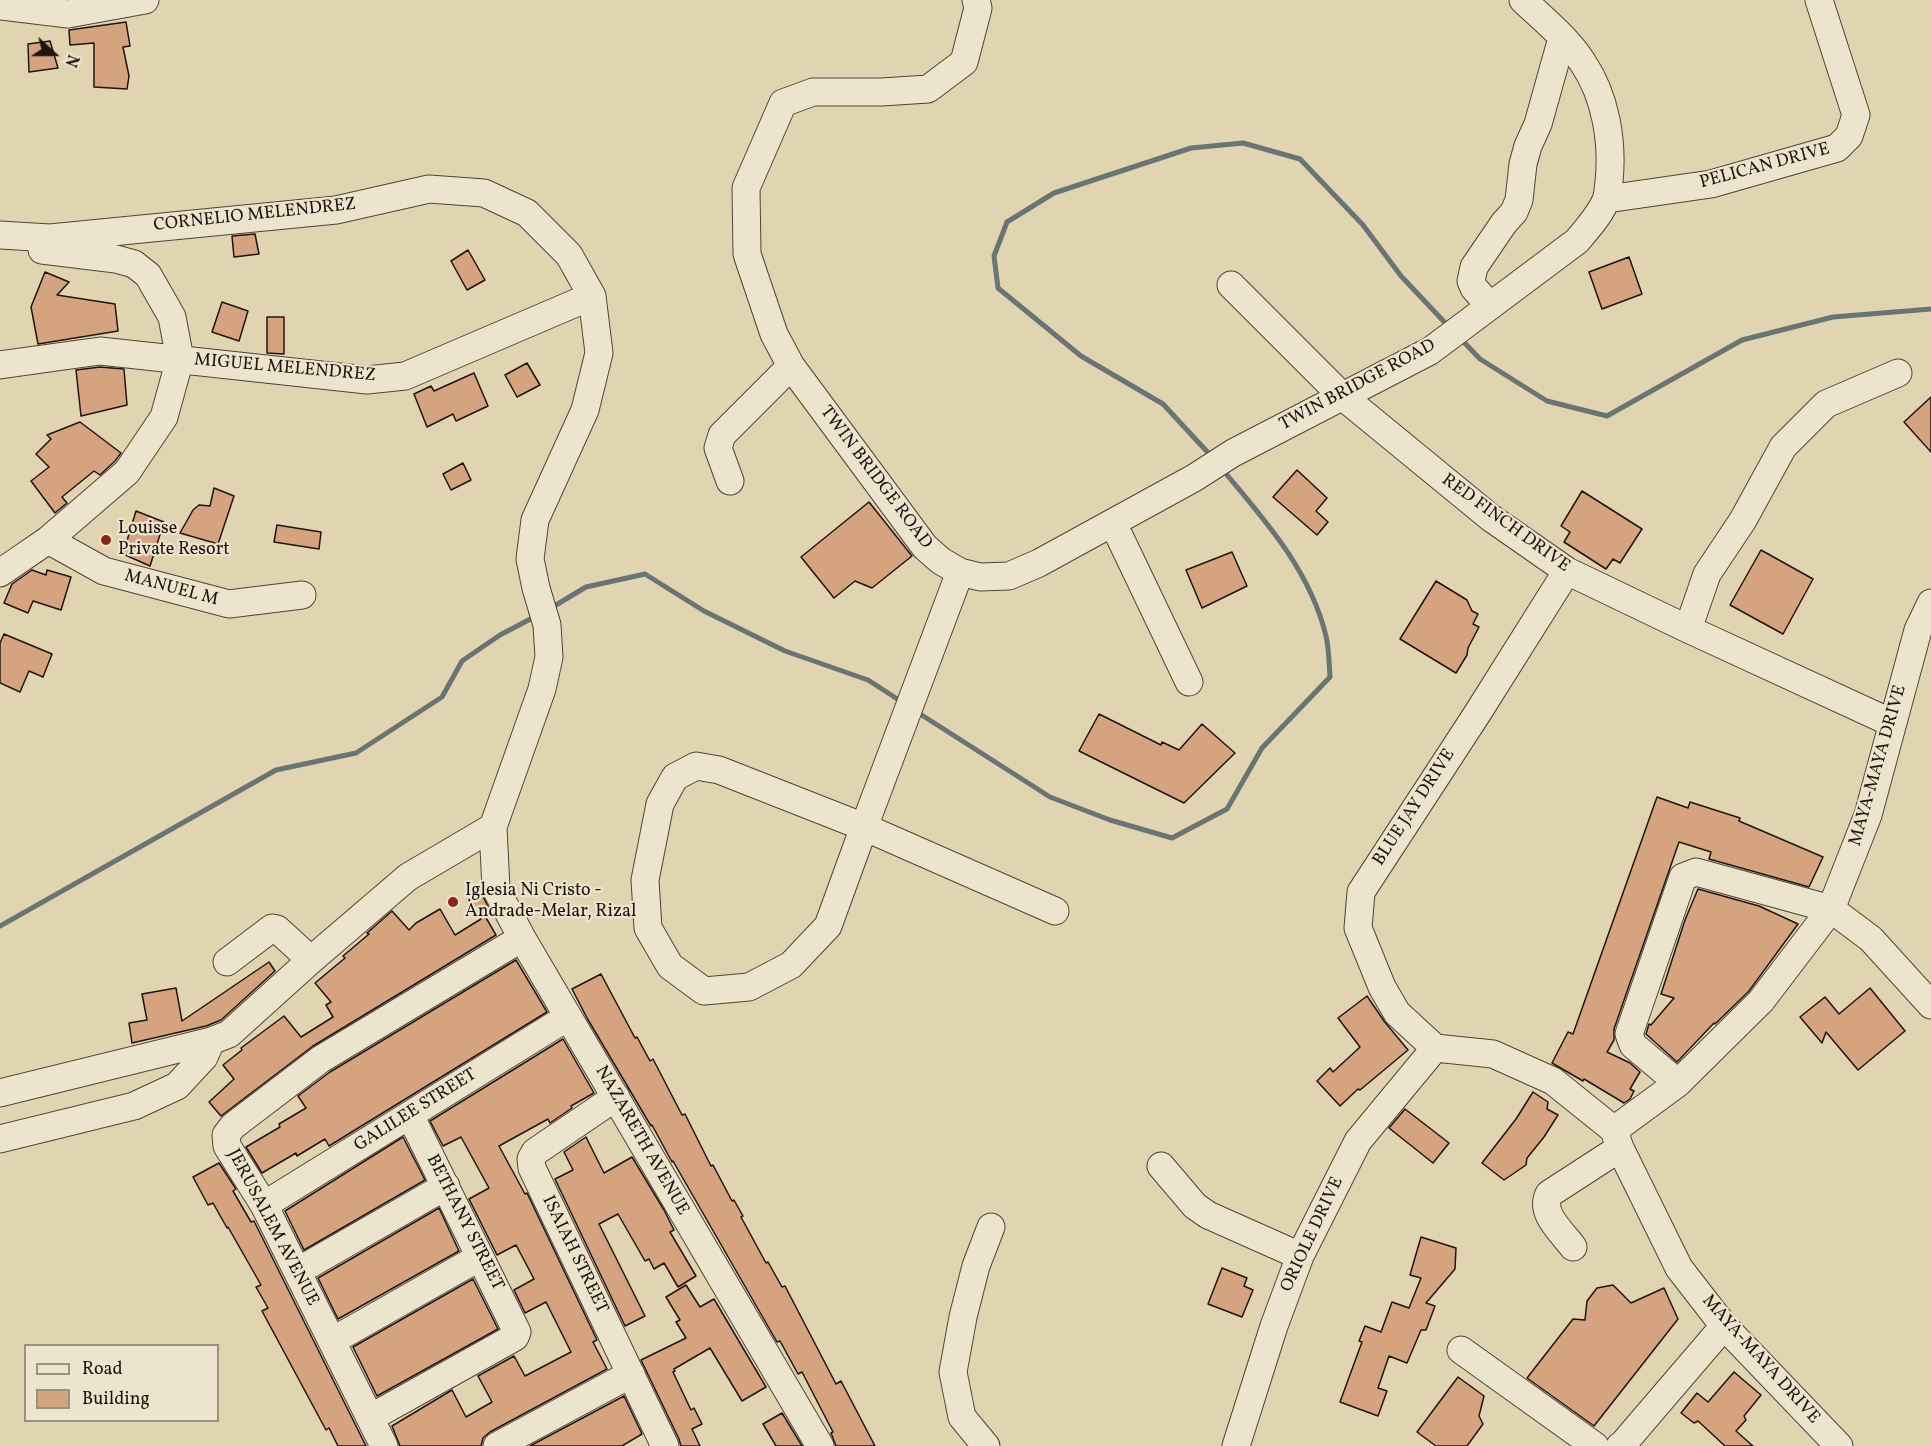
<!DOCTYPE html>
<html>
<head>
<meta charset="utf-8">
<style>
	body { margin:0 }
	#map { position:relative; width:1931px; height:1446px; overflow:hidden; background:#e1d5b1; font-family:Vollkorn,serif }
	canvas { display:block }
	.legend { position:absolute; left:24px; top:1344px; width:195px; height:78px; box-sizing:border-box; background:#ece4cc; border:2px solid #9a9181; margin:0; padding:8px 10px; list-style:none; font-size:18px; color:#201410 }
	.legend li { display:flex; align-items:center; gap:12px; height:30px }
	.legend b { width:30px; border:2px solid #9a9181 }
	.north { position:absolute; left:24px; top:24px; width:60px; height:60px; -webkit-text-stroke:4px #ece4cc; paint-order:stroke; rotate:111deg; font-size:16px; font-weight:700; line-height:24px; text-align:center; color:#201410 }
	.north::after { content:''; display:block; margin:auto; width:21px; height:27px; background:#201410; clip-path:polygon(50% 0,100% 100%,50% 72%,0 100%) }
</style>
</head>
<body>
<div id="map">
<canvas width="1931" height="1446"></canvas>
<ul class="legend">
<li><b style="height:8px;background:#ece4cc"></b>Road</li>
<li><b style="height:16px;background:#d5a47e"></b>Building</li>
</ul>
<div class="north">N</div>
</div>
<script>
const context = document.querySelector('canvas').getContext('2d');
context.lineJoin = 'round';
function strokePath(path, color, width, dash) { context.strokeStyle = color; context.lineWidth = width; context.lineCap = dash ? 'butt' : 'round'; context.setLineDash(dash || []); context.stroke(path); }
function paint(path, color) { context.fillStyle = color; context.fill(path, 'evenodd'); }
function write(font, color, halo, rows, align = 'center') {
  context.font = font + ' Vollkorn,serif'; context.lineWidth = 4.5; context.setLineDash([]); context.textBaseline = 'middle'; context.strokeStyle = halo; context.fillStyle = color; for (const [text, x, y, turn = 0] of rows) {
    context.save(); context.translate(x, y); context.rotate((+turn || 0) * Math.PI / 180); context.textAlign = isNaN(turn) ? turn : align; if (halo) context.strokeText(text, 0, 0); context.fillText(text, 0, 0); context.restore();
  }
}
const stream = new Path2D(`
	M1460 338 1480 359 1547 401 1607 416 1742 340 1833 317 1931 309
	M1212 457 1163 404 1081 356 998 288 994 256 1007 222 1054 193 1191 148 1243 143 1300 159 1363 225 1401 276 1449 327
	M551 608 586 587 645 574 704 611 785 651 868 680 902 702
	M917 712 1050 797 1110 820 1172 838 1227 809 1262 748 1330 677C1329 663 1329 649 1326 636 1310 570 1264 519 1222 469
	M0 926 276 770 356 753 442 697 462 661 500 635 538 615`);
const building = new Path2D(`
	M126 22 130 46 123 47 129 76 127 89 94 87V43L70 45 69 30Z
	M50 41 58 68 29 72 28 44Z
	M255 234 259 254 234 257 232 236Z
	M468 250 485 280 467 290 451 261Z
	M1629 257 1642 294 1602 309 1589 272Z
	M45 272 69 282 57 295 115 304 118 331 38 344 31 307Z
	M222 302 248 311 239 341 212 332Z
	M267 317H284V354L267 353Z
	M527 363 540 385 517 397 505 375Z
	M100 367 124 369 127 405 81 416 76 370Z
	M474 373 488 406 456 421 453 414 427 427 414 394 431 386 434 391Z
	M1931 397V452L1904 422Z
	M80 422 121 453 115 461 100 475 94 471 62 497 67 503 55 513 31 481 49 467 36 454 51 439 47 435Z
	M463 463 471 480 451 490 443 474Z
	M1297 470 1327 498 1316 511 1328 522 1317 535 1273 497Z
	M214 488 234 496 218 544 180 533 193 510 199 505 210 506Z
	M1582 491 1642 529 1620 563 1613 559 1606 569 1564 542 1570 532 1561 526Z
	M869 502 912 556 872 588 855 581 834 598 801 557Z
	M136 511 164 522 150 566 123 554Z
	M277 525 321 532 319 549 274 542Z
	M1761 550 1813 579 1783 634 1730 605Z
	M1232 552 1247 586 1202 608 1186 570Z
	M32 570 46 575 47 570 71 577 61 610 33 601 28 613 4 603 12 584Z
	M1436 581 1467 600 1472 611 1478 614 1473 624 1479 627 1468 648 1467 655 1456 673 1400 639Z
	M4 634 52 654 43 677 29 671 20 692 0 683V643Z
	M1099 714 1161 745 1162 742 1179 750 1202 724 1235 753 1184 803 1079 751Z
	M1657 797 1688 808 1690 802 1740 818 1739 821 1823 857 1809 887 1709 859 1711 852 1679 842 1614 1029V1040L1607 1052 1630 1063 1640 1072 1630 1089 1634 1091 1630 1099 1624 1103 1584 1079 1583 1081 1552 1063 1568 1032 1573 1034Z
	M1698 889 1759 906 1798 924 1749 991 1715 1024 1714 1023 1677 1062 1646 1034 1649 1024 1651 1025 1674 998 1661 994 1685 920Z
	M481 892 491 913 485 916 496 935 313 1046 221 1116 209 1102 234 1079 223 1065 242 1050 241 1048 284 1016 301 1037 333 1017 326 1005 331 1002 315 983 345 958 343 956 369 934 367 933 392 911 409 930 416 923 440 909 455 935 481 919 469 900Z
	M516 960 547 1012 329 1146 325 1139 297 1156 296 1153 262 1173 246 1147 280 1127 279 1124 306 1108 298 1096 330 1072Z
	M269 962 275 971 221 1020 206 1026 132 1043 129 1023 147 1020 142 994 176 988 182 1021Z
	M601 974 635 1038 637 1037 650 1061 653 1059 682 1115 685 1114 711 1166 713 1165 732 1201 734 1200 743 1216 741 1217 766 1263 768 1262 782 1287 785 1286 836 1384 841 1381 875 1446H836L831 1433 833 1432 802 1372 798 1374 780 1341 777 1342 673 1161 672 1162 652 1125 651 1126 587 1018 572 989Z
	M1870 988 1905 1031 1858 1070 1826 1032 1822 1043 1800 1017 1825 997 1839 1014Z
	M1367 996 1384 1021 1408 1050 1360 1090 1358 1089 1340 1106 1317 1081 1330 1068 1333 1072 1360 1047 1338 1018Z
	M563 1039 594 1093 571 1106 572 1108 550 1123 548 1119 499 1146 525 1194 527 1193 597 1340 593 1342 607 1369 490 1432 483 1438 481 1446H400L392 1426 452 1390 466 1417 492 1402 478 1376 514 1356 525 1376 571 1352 546 1302 525 1313 514 1290 534 1279 516 1245 497 1255 469 1199 489 1188 461 1137 443 1146 430 1121Z
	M1533 1092 1548 1102 1547 1109 1558 1115 1544 1137 1527 1158 1526 1165 1504 1180 1482 1163 1516 1119Z
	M1405 1109 1449 1143 1433 1163 1389 1128Z
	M403 1137 425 1180 304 1250 285 1211Z
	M586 1137 604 1173 632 1157 664 1210 674 1230 670 1232 696 1276 678 1287 664 1263 654 1269 649 1259 645 1261 618 1214 599 1224 645 1316 625 1326 555 1179 573 1170 564 1152Z
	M219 1163 236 1189 233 1191 251 1222 254 1221 366 1446H338L329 1428 326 1430 262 1311 268 1308 256 1287 261 1285 228 1227 227 1228 213 1203 208 1205 193 1177Z
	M439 1208 459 1251 338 1319 318 1278Z
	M1421 1237 1456 1248 1455 1269 1426 1303 1435 1306 1426 1330H1421L1407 1363 1389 1356 1378 1388 1387 1391 1378 1416 1340 1402 1362 1342 1359 1341 1365 1326 1381 1332 1392 1302 1409 1308 1421 1278 1410 1275Z
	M1222 1268 1247 1278 1244 1286 1253 1290 1242 1317 1208 1304Z
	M473 1279 498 1329 377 1396 353 1347Z
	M686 1285 700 1307 714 1299 766 1387 742 1401 710 1348 674 1369 675 1371 673 1372 691 1410 694 1408 702 1424 692 1429 700 1446H681L679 1439 641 1360 686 1338 676 1322 680 1320 666 1297Z
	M1613 1285 1631 1303 1664 1288 1678 1319 1594 1426 1527 1378 1573 1319 1585 1320 1587 1301 1597 1288Z
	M1734 1372 1761 1395 1744 1416 1746 1420 1736 1431 1753 1446H1725L1698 1421 1694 1423 1681 1413 1697 1393 1708 1402Z
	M1458 1377 1484 1396 1479 1416 1483 1424 1467 1446H1436L1417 1432Z
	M624 1396 642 1434 622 1446H530Z
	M782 1413 802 1446H776L763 1424Z`);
const minor = new Path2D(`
	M976 0 978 8 964 62 928 89 882 92H813L783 103 746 188 747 254 774 334 791 366 925 547 941 561 960 572 980 577 1009 576 1039 563 1194 478 1233 453 1430 351 1577 241C1587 229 1600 215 1606 200 1608 195 1608 188 1609 182 1613 142 1606 97 1583 63 1568 39 1544 20 1523 0
	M0 6 68 14 145 0
	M1607 199 1711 184 1837 148 1849 136 1856 115 1819 0
	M0 235 50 238 336 210 429 189 484 193 527 213 569 255 592 296 599 353 585 410 535 520 530 559 536 588 547 625 549 657 542 689 493 827 496 889 522 938 820 1446
	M1231 285 1341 395 1491 518 1567 571 1688 629 1892 723
	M1490 306 1474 288 1471 281 1474 267 1504 223 1514 212 1519 200 1523 164 1528 146 1538 124 1562 38
	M0 365 100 351 367 380 405 376 592 296
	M730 481 718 448 722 435 791 366
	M1113 523 1189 682
	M48 540 104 571 229 604 302 595
	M960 572 864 827 719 770 696 766 675 777 660 804 645 880 648 928 670 966 704 991 749 987 791 965 828 926 864 827 1055 911
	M0 573 48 540 127 472 164 417 180 359 172 317 148 275 134 264 116 259 42 250
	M1688 629 1707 574 1743 520 1783 447 1826 404 1898 373
	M227 962 272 928 277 929 311 960
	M1435 1048 1397 1013 1382 987 1358 928 1361 892 1477 714 1567 571
	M1435 1048 1493 1054 1553 1081 1614 1130
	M1678 1083 1633 1045 1629 1034 1683 877 1696 872 1831 909 1871 939 1931 1005
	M0 1093 211 1041 229 1034 311 960 408 877 493 827
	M616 1097 535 1152 531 1159 532 1168 665 1446
	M1614 1130 1678 1083 1761 1001 1831 909 1868 815 1918 630 1931 603
	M1614 1130 1620 1148 1679 1268 1724 1326 1839 1446
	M0 1139 134 1106 177 1086 204 1057 211 1041
	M1161 1166 1195 1206 1208 1215 1300 1256
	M264 1205 568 1017
	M1573 1247C1562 1232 1539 1213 1549 1194L1620 1148
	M298 1271 446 1186
	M332 1341 480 1257
	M1461 1350 1595 1446
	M370 1418 515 1337 517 1332 410 1115
	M384 1446 264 1205 227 1146 226 1135 233 1126 321 1059 522 938
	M497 1446 631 1374
	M986 1446 962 1417 953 1372 963 1317 976 1266 991 1227
	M1236 1446 1274 1326 1300 1256 1358 1141 1435 1048
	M1620 1446 1623 1444 1724 1326`);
const markers = [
	[106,540,6,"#8f2418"],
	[453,902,6,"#8f2418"]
];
const streetNames = [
	["PELICAN DRIVE",1765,167,-15],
	["CORNELIO MELENDREZ",255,216,-6],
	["MIGUEL MELENDREZ",285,369,5],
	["TWIN BRIDGE ROAD",1358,386,-28],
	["TWIN BRIDGE ROAD",875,478,53],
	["RED FINCH DRIVE",1505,524,36],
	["MANUEL M",171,589,15],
	["MAYA-MAYA DRIVE",1879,766,-74],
	["BLUE JAY DRIVE",1415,808,-57],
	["GALILEE STREET",416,1111,-32],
	["NAZARETH AVENUE",641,1141,60],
	["BETHANY STREET",464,1223,63],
	["JERUSALEM AVENUE",272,1228,62],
	["ORIOLE DRIVE",1313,1235,-65],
	["ISAIAH STREET",574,1255,64],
	["MAYA-MAYA DRIVE",1760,1360,48]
];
const poiNames = [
	["Louisse",118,530],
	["Private Resort",118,551],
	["Iglesia Ni Cristo -",465,892],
	["Andrade-Melar, Rizal",465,913]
];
strokePath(stream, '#687574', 5);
paint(building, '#d5a47e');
strokePath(building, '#201410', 1.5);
strokePath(minor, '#504438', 29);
strokePath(minor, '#ece4cc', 27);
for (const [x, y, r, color] of markers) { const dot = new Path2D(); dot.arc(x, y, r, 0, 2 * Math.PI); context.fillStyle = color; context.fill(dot); strokePath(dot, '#ece4cc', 2); }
write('18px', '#201410', '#ece4cc', streetNames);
write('18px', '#201410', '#ece4cc', poiNames, 'left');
</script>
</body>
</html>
